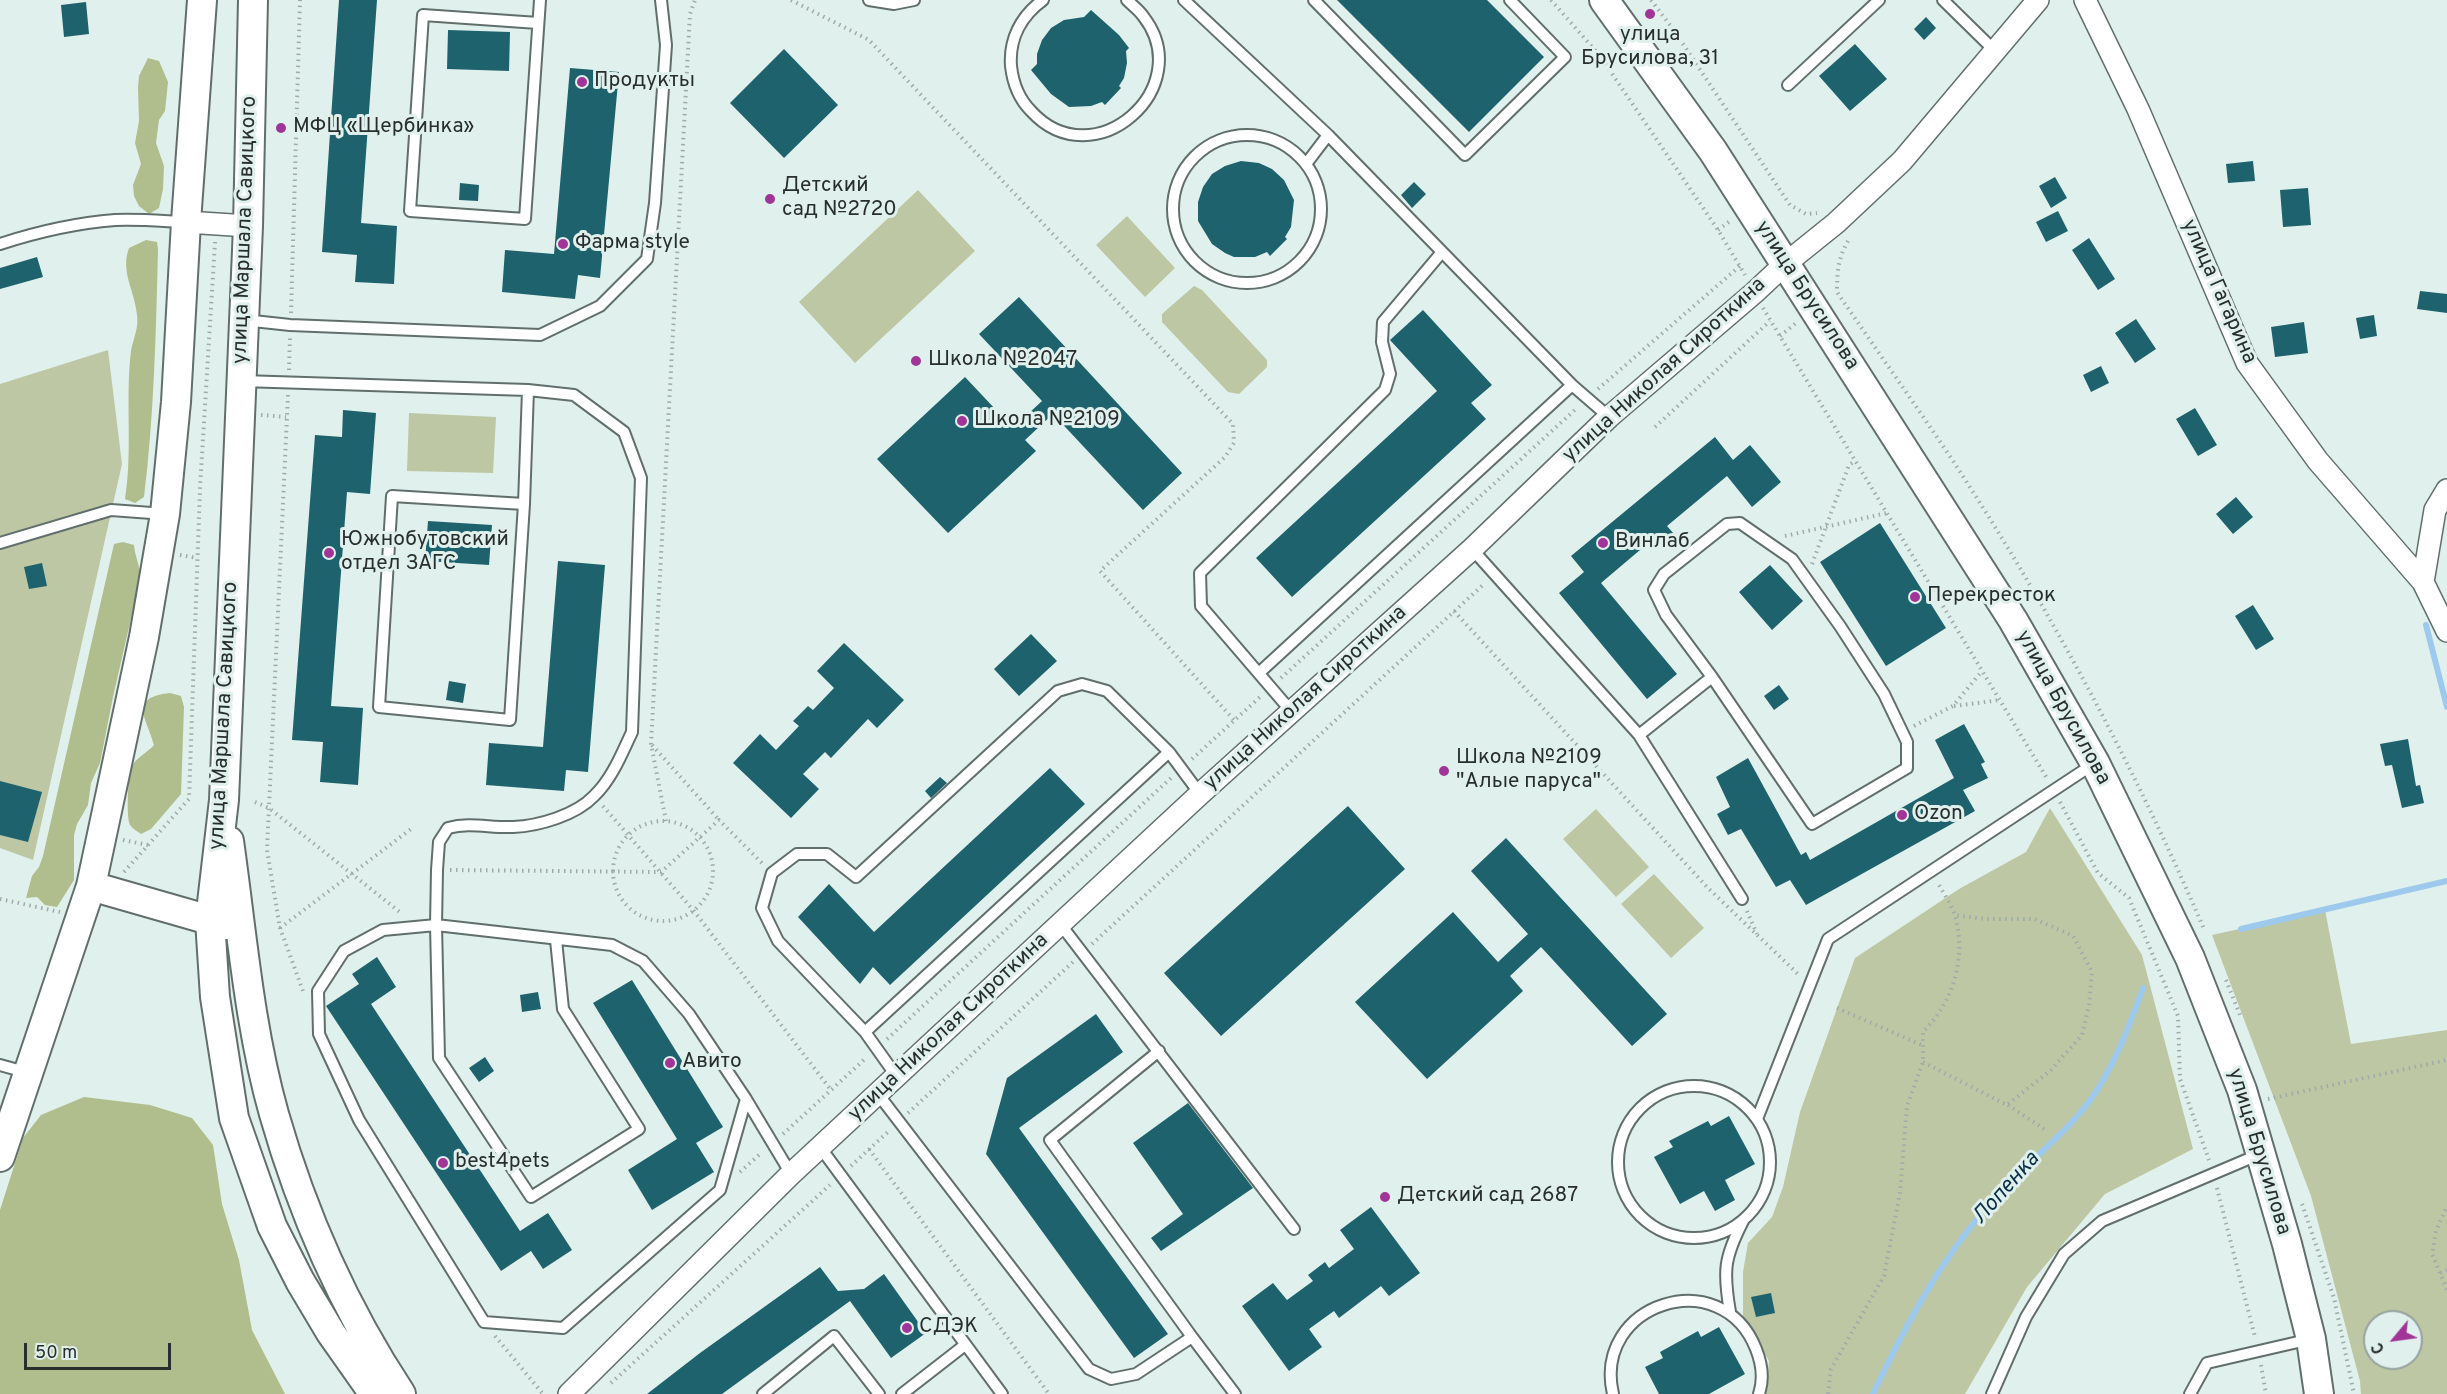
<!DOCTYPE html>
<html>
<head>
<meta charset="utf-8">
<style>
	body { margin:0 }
	#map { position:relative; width:2447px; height:1394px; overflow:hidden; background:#e0f0ec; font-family:Overpass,sans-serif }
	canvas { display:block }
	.north { position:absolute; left:2363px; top:1310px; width:60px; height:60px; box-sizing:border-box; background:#e0f0ec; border:2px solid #96a2a0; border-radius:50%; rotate:241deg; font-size:16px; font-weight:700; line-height:24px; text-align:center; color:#282e2d }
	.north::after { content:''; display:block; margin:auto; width:21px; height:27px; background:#a03597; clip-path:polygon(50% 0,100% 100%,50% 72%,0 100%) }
	.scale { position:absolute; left:24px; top:1343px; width:147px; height:27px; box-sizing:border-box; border:3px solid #282e2d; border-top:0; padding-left:8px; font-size:18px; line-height:21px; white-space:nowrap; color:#282e2d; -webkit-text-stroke:4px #e0f0ec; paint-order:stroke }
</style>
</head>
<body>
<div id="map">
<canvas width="2447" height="1394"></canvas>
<div class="north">С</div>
<div class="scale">50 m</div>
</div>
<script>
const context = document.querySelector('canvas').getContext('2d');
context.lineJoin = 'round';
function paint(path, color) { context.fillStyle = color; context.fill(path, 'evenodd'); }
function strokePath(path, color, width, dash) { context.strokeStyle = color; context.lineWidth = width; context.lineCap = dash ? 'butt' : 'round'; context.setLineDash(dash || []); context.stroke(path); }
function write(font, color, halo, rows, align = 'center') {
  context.font = font + ' Overpass,sans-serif'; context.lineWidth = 6; context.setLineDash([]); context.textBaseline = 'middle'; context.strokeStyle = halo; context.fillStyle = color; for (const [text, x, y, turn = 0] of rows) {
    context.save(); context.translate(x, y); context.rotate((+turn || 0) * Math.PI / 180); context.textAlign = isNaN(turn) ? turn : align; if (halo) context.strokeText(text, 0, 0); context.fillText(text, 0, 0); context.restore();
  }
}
const green = new Path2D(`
	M918 190 975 251 855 363 799 302Z
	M1127 216 1175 268 1145 297 1096 245Z
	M1194 286 1202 290 1267 360V367L1239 394 1228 392 1162 322V314Z
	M108 350 122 464 33 860 0 848V384Z
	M409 413 496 417 493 473 407 471Z
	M2050 808 2142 955 2193 1149 2105 1194 2027 1287 1965 1394H1766L1769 1361 1743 1316V1272L1748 1243 1772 1217 1783 1187 1800 1112 1855 958 1959 889 2026 852Z
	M1596 809 1649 867 1616 897 1563 839Z
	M1654 874 1704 928 1671 958 1621 904Z
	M2325 910 2351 1044 2447 1030V1394H2361L2360 1381 2311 1196 2212 935ZM2375 1322H2411V1358H2375Z`);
const forest = new Path2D(`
	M148 58 159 61 168 82 165 111 159 120 156 143 164 166 163 189 159 208 149 214 139 206 134 196 133 185 141 164 135 143 139 121 138 87 139 76Z
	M146 240 157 242 158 249C156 332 154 415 144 497L135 503 125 499C133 450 125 400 131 351 133 339 139 328 137 315 135 291 120 272 129 248Z
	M123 542 134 545C135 558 141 566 140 579L113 697 100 763 91 783 88 805 77 824 74 835V880L57 907 45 905 37 897 26 898 32 876 39 867 43 856 114 544Z
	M170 693 181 696 184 707 181 794 151 829 141 834C137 831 133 829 130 825 126 816 128 778 131 768 135 758 147 753 154 745 147 718 127 698 170 693Z
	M84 1097 150 1105 192 1118 213 1145 222 1204 239 1260 252 1330 285 1394H0V1210L23 1138 41 1115Z`);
const stream = new Path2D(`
	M2426 625 2447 707
	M2241 929 2447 881
	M1873 1394C1906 1324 1945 1251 1999 1194 2028 1161 2065 1135 2091 1099 2115 1065 2129 1026 2143 988`);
const building = new Path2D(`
	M339 0H377L361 223 397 226 394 284 355 282 357 255 322 252Z
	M1337 0H1487L1544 57 1469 132Z
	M86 2 89 34 64 37 61 5Z
	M1091 10 1119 35 1129 48 1126 51 1127 63 1124 78 1119 86 1121 88 1105 105 1102 102 1091 106 1069 107 1051 94 1031 70 1037 64V54L1042 40 1051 28 1064 20 1084 17Z
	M1926 17 1936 28 1924 40 1914 29Z
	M448 30 510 32 509 71 447 69Z
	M1855 44 1887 79 1850 111 1819 76Z
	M784 49 838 105 784 158 730 103Z
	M570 68 619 72 600 278 578 275 575 299 502 292 505 250 554 254Z
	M1241 161 1259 163 1272 169 1284 180 1294 200 1291 227 1285 237 1287 239 1270 256 1267 252 1255 257H1234L1225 253 1212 244 1198 221V202L1203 187 1212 174 1225 166Z
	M2253 161 2255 181 2228 183 2226 164Z
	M2055 177 2067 198 2051 208 2039 186Z
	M1414 182 1426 194 1412 208 1401 195Z
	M460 183 479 185 478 201 459 200Z
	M2308 188 2311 225 2283 227 2280 190Z
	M2058 211 2068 231 2046 242 2036 222Z
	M2089 238 2115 279 2098 290 2072 250Z
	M37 257 43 277 0 289V268Z
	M2420 291 2447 294V313L2417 309Z
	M1019 297 1182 473 1143 510 1053 414 1025 440 1036 451 948 533 877 459 965 377 1013 428 1042 401 979 334Z
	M1423 310 1492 385 1471 403 1486 419 1292 597 1256 558 1437 391 1390 340Z
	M2374 315 2377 336 2360 339 2356 318Z
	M2136 319 2156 349 2135 363 2115 333Z
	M2304 322 2308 353 2275 357 2271 327Z
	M2101 366 2109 383 2091 392 2083 375Z
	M2195 408 2217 445 2198 456 2176 419Z
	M343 410 376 413 370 494 347 492 331 706 363 708 358 785 320 782 323 742 292 740 315 435 342 437Z
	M1715 437 1733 460 1750 445 1781 482 1752 507 1727 476 1667 526 1674 534 1659 546 1653 539 1601 583 1677 674 1647 699 1559 593 1584 572 1571 556Z
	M2236 497 2253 517 2233 534 2216 514Z
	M428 521 492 525 489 565 425 561Z
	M1880 523 1946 628 1886 666 1820 562Z
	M558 561 605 565 588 772 566 770 564 791 486 785 489 743 543 747Z
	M42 563 47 586 29 589 24 567Z
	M1770 565 1803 601 1772 630 1739 592Z
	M2253 605 2274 639 2256 650 2235 616Z
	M1031 634 1057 661 1019 696 994 669Z
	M844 643 904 700 877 728 868 719 831 758 825 752 803 774 819 789 791 818 733 763 760 734 776 750 799 726 793 721 808 706 813 710 834 688 817 671Z
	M449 681 466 684 463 703 446 700Z
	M1779 685 1789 699 1774 710 1764 696Z
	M1964 724 1985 762 1981 764 1988 778 1963 790 1975 811 1806 905 1790 880 1776 887 1741 829 1728 835 1717 814 1730 807 1716 777 1748 758 1801 855 1806 852 1810 860 1954 778 1935 740Z
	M2408 739 2416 786 2420 785 2424 803 2402 808 2392 765 2385 766 2380 744Z
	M1050 768 1085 804 890 985 873 967 860 984 798 917 829 884 874 932Z
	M940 777 947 783 931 798 925 791Z
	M0 781 42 792 28 842 0 835Z
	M1348 806 1405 869 1221 1036 1164 973Z
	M1506 838 1667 1014 1632 1046 1541 947 1510 976 1523 991 1427 1079 1355 1002 1453 912 1498 962 1528 934 1471 871Z
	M377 957 396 987 371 1004 520 1231 548 1213 572 1250 543 1269 531 1251 501 1271 326 1006 359 984 352 974Z
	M632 980 723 1127 696 1143 714 1172 652 1210 628 1170 677 1139 593 1003Z
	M538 992 541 1009 522 1012 520 995Z
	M1096 1014 1123 1052 1019 1128 1168 1334 1134 1358 986 1154 1007 1078Z
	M485 1057 494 1071 479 1082 469 1068Z
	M1188 1103 1253 1188 1161 1251 1151 1238 1183 1214 1133 1143Z
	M1729 1116 1755 1164 1725 1180 1735 1200 1715 1211 1704 1191 1680 1204 1654 1157 1673 1147 1669 1141 1708 1121 1711 1126Z
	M1371 1207 1420 1273 1389 1296 1381 1286 1339 1318 1334 1311 1309 1329 1322 1347 1289 1371 1242 1306 1273 1283 1287 1300 1313 1281 1308 1275 1325 1262 1329 1268 1354 1249 1340 1230Z
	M820 1267 838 1291 864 1289 884 1274 926 1333 891 1358 850 1301 722 1394H647L700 1353Z
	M1771 1293 1775 1313 1756 1317 1751 1297Z
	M1719 1327 1745 1374 1709 1394H1659L1645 1367 1663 1358 1660 1352 1698 1331 1701 1337Z`);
const path = new Path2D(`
	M791 0 869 40 1233 424 1234 443 1225 457 1100 571 1234 720
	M1551 0 1600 56 1718 230 1745 275
	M1651 0 1673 29 1790 205 1806 214 1817 213
	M1718 230 1730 221
	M1848 241C1838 258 1837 272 1837 292 1875 348 1915 404 1953 461 2050 609 2134 766 2204 929
	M1763 308 2048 780
	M291 313 300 0
	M1780 336 1796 323
	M289 370 290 338
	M1598 389 1740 266
	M288 395 267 850 280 928 303 991
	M261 415 286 417
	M1655 427 1770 321
	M1785 536 1887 513
	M180 555 197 558
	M1812 564 1849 465 1855 461
	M1454 611 1707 887 1798 974
	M1281 678 1577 408
	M1954 706 2000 700
	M1914 726 1953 706 1982 671
	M652 745 719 820
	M1192 759 1260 697
	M255 802 269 808 401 913
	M2060 802 2098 873 2129 898 2178 1016 2180 1079 2209 1160
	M603 806 694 911 831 1090
	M613 871a50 50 0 1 1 100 0a50 50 0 1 1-100 0Z
	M666 821 651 744 690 14 695 0
	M123 840 148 845
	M450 870 661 872 719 820 762 863
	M124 872 189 799 200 488 215 242
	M0 899 60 912
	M1747 911 1757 934
	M280 928 411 829
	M1092 944 1484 584
	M2226 980 2240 1015
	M1837 1008 1924 1046
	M887 1039 1171 778
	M1923 1062 2007 1105 2051 1070 2082 1035 2089 1006 2092 972 2073 936 2035 919H1985L1955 915
	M2268 1099 2447 1060
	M2008 1105 2047 1131
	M908 1113 1073 962
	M783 1134 866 1058
	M869 1149 1049 1394
	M851 1166 890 1130
	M740 1172 761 1153
	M2217 1188 2255 1337
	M2302 1204 2334 1298 2354 1394
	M2447 1270 2440 1273 2447 1290
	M2440 1273 2432 1254 2436 1231 2447 1206
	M495 1336 543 1394
	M2261 1365 2266 1394
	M611 1383 830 1185
	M1828 1394 1831 1369 1884 1276 1900 1193 1907 1106 1923 1062V1032C1953 1002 1967 958 1955 916 1952 905 1943 893 1938 883`);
const lane = new Path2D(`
	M869 0 894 4 914 0
	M1043 0C1021 16 1009 39 1011 66 1013 84 1019 99 1031 111 1094 180 1199 87 1143 16 1139 10 1132 5 1127 0
	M1184 0 1328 135 1572 385 1609 417
	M1314 0 1465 155 1565 57 1510 0
	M1943 0 1996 52
	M538 23 423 15 410 211 525 219 540 0
	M1788 85 1879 0
	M1173 209a74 74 0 1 1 148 0a74 74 0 1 1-148 0Z
	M1306 164 1328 135
	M0 244C37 232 76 223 115 220 138 219 162 221 185 222
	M244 320 290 325 540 335 600 306 647 259 655 203 666 45 661 0
	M242 381 528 390 574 395 624 432 641 478 632 732C622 753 612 779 594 796 576 815 539 826 513 827 490 828 470 822 448 828L439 842 437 870 436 925 439 1058 531 1197 639 1129 563 1009 556 940
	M524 504 392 496 379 707 510 720 524 504 528 390
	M0 543 111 510 165 514
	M1472 549 1639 735 1712 677 1666 615 1654 590 1664 574 1727 524 1740 523 1792 559 1840 626 1884 694 1907 742V768L1812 824 1712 677
	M1260 672 1572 385
	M1291 711 1201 606 1200 573 1385 390 1390 374 1382 342 1383 322 1442 252
	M1639 735 1742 899
	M1061 925 1294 1229
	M865 1032 1169 752
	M0 1065 29 1073
	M897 1077 865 1032 778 941 762 908 772 873 797 854H827L856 877 1058 691 1082 684 1107 691 1169 752 1200 794
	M1618 1162a76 76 0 1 1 152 0a76 76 0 1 1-152 0Z
	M878 1094 1089 1369 1111 1379 1136 1374 1192 1337 1050 1140 1159 1051
	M746 1099 720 1190 563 1328 484 1322 359 1120 319 1034 318 991 344 951 383 930 436 925 612 945 643 961 689 1014 746 1099 791 1174
	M1757 1119 1828 939 2095 763
	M820 1147 1002 1394
	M1730 1312C1723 1271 1724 1258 1743 1221
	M1192 1337 1235 1394
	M763 1394 834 1336 879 1394
	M902 1394 965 1345
	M1613 1394C1592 1303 1722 1262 1756 1349 1762 1364 1764 1379 1759 1394
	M1992 1394 2026 1317 2064 1254 2102 1221 2260 1154
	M2190 1394 2207 1363 2311 1339`);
const street = new Path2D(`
	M2085 0 2138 109 2247 363 2318 461 2423 582 2447 631
	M186 222 248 226
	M2423 582 2435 510 2447 490
	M569 1394 791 1174 1200 794 1472 549 1609 417 1754 293 1785 264 1836 223 1902 161 2038 0`);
const secondary = new Path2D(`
	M253 0 248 226 224 800 210 920 215 997 234 1118 272 1226 300 1281 331 1333 374 1394
	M1604 0 1713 151 2013 620 2095 763 2190 958 2242 1090 2287 1244 2311 1339 2319 1394
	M229 841C242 932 249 1026 274 1114 302 1212 345 1309 401 1394
	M91 886 227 925
	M0 1157 91 886 144 637 165 514 176 402 186 222 202 0`);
const markers = [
	[1650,14,6,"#a03597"],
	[582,82,6,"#a03597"],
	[281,128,6,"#a03597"],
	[770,199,6,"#a03597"],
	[563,244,6,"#a03597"],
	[916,361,6,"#a03597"],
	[962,421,6,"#a03597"],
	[1603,543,6,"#a03597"],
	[329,553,6,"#a03597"],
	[1915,597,6,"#a03597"],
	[1444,771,6,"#a03597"],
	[1902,815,6,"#a03597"],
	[670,1063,6,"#a03597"],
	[443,1163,6,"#a03597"],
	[1385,1197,6,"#a03597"],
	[907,1328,6,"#a03597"]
];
const poiNames = [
	["улица",1650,36,"center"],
	["Брусилова, 31",1650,60,"center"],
	["Продукты",594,82],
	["МФЦ «Щербинка»",293,128],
	["Детский",782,187],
	["сад №2720",782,211],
	["Фарма style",575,244],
	["Школа №2047",928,361],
	["Школа №2109",974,421],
	["Южнобутовский",341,541],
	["отдел ЗАГС",341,565],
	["Винлаб",1615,543],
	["Перекресток",1927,597],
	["Школа №2109",1456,759],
	["\"Алые паруса\"",1456,783],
	["Ozon",1914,815],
	["Авито",682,1063],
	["best4pets",455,1163],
	["Детский сад 2687",1397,1197],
	["СДЭК",919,1328]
];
const streetNames = [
	["улица Маршала Савицкого",246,230,-88],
	["улица Гагарина",2218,292,66],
	["улица Брусилова",1806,296,57],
	["улица Николая Сироткина",1665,371,-42],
	["улица Николая Сироткина",1306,699,-42],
	["улица Брусилова",2062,708,61],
	["улица Маршала Савицкого",225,716,-87],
	["улица Николая Сироткина",949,1028,-43],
	["улица Брусилова",2258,1152,73]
];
const waterNames = [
	["Лопенка",2007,1189,-48]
];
paint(green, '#bdc7a4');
paint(forest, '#b0bd8c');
strokePath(stream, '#9dcaec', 6);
paint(building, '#1e626d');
strokePath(lane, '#616f6c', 14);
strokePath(street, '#616f6c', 24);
strokePath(secondary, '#616f6c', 32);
strokePath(path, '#9faba8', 4, [1.5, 4.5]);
strokePath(lane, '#fff', 10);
strokePath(street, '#fff', 21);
strokePath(secondary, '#fff', 28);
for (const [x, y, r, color] of markers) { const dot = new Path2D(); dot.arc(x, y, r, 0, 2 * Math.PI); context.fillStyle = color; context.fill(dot); strokePath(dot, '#e0f0ec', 2); }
write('21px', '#282e2d', '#e0f0ec', poiNames, 'left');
write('21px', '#282e2d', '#e0f0ec', streetNames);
write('italic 22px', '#0c3048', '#e0f0ec', waterNames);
</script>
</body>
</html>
